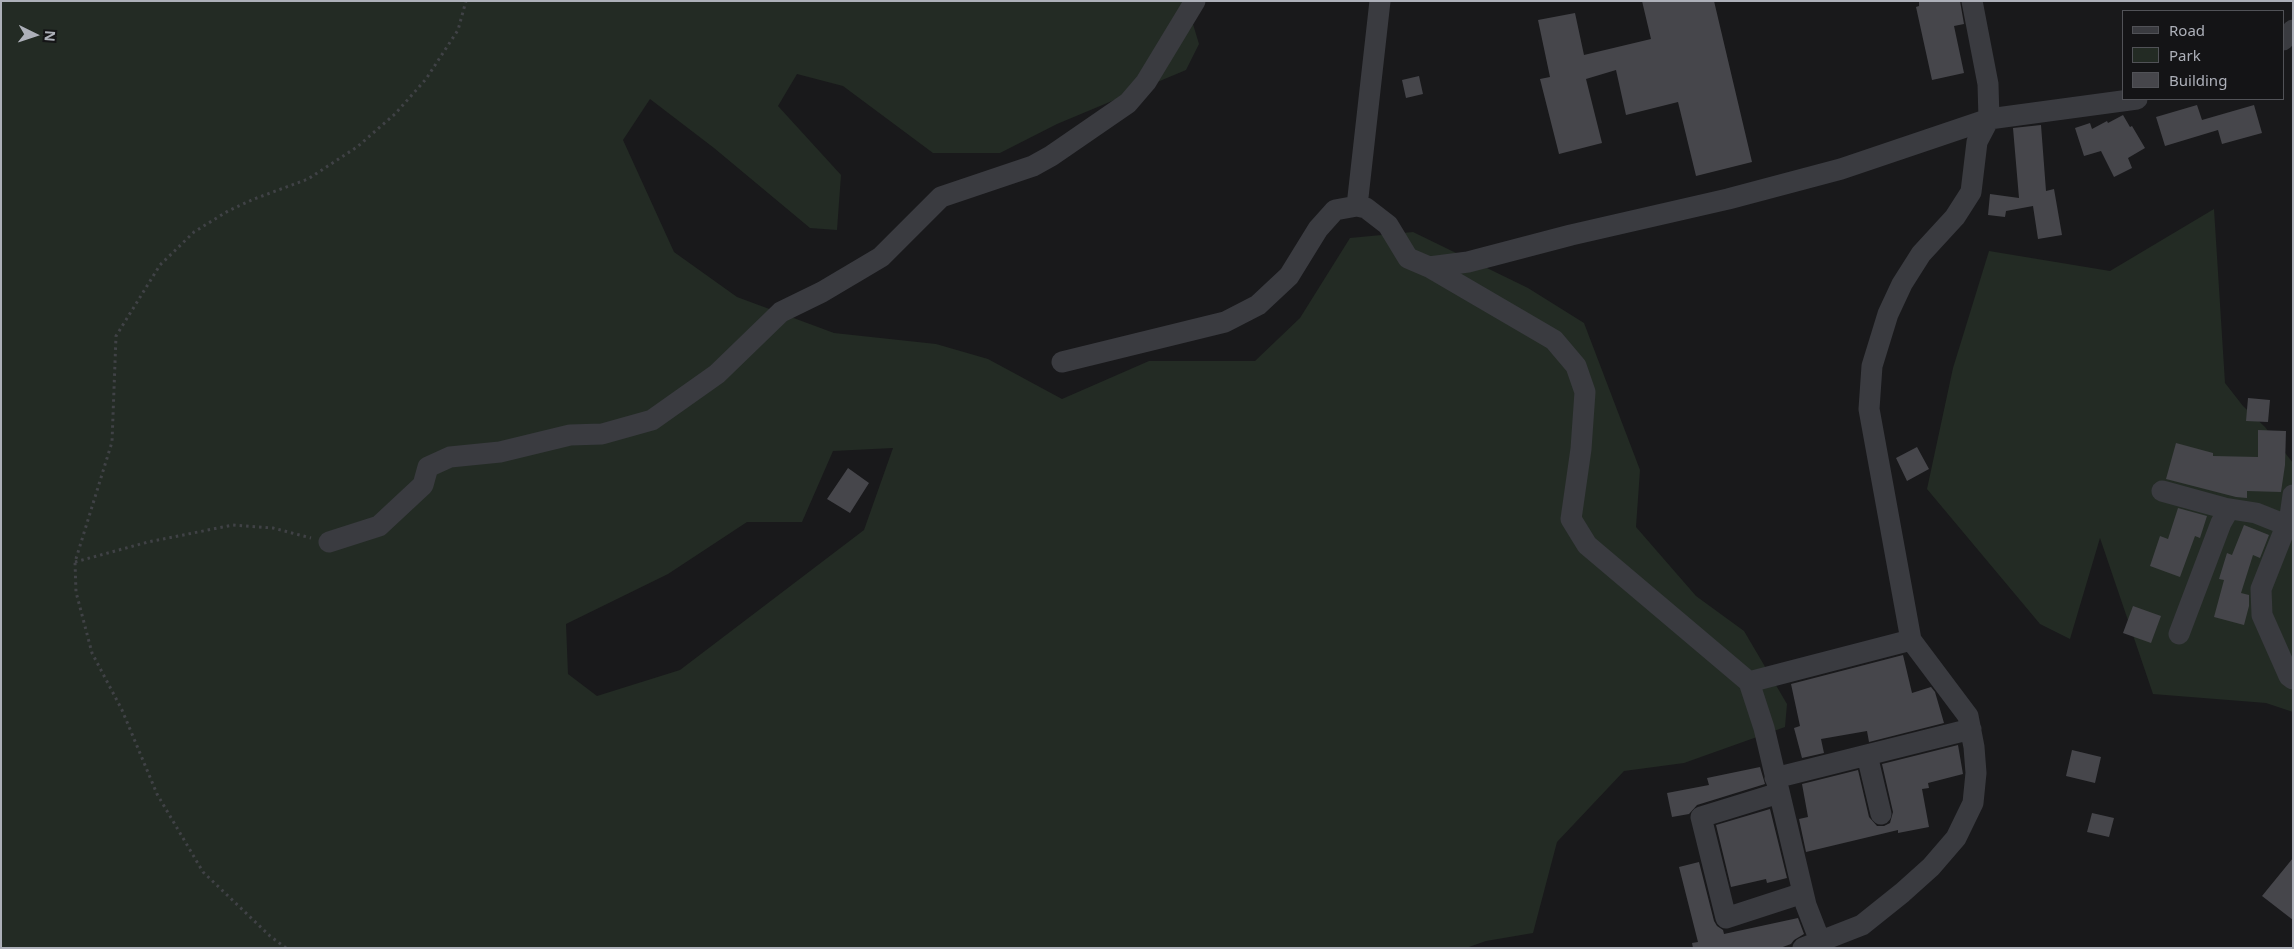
<!DOCTYPE html>
<html>
<head>
<meta charset="utf-8">
<style>
	body { margin:0 }
	#map { position:relative; width:2294px; height:949px; overflow:hidden; background:#19191b; font-family:"Noto Sans",sans-serif }
	canvas { display:block }
	.frame { position:absolute; inset:0; border:2px solid #adb0b9; pointer-events:none }
	.legend { position:absolute; left:2122px; top:10px; width:162px; height:90px; box-sizing:border-box; background:#141416; border:1px solid #515257; margin:0; padding:6px 9px; list-style:none; font-size:15px; color:#adb0b9 }
	.legend li { display:flex; align-items:center; gap:10px; height:25px }
	.legend b { width:25px; border:1px solid #515257 }
	.north { position:absolute; left:10px; top:10px; width:50px; height:50px; -webkit-text-stroke:4px #141416; paint-order:stroke; rotate:94deg; font-size:14px; font-weight:700; line-height:20px; text-align:center; color:#adb0b9 }
	.north::after { content:''; display:block; margin:auto; width:18px; height:22px; background:#adb0b9; clip-path:polygon(50% 0,100% 100%,50% 72%,0 100%) }
</style>
</head>
<body>
<div id="map">
<canvas width="2294" height="949"></canvas>
<div class="frame"></div>
<ul class="legend">
<li><b style="height:6px;background:#3a3b40"></b>Road</li>
<li><b style="height:14px;background:#232b24"></b>Park</li>
<li><b style="height:14px;background:#46464b"></b>Building</li>
</ul>
<div class="north">N</div>
</div>
<script>
const context = document.querySelector('canvas').getContext('2d');
context.lineJoin = 'round';
function paint(path, color) { context.fillStyle = color; context.fill(path, 'evenodd'); }
function strokePath(path, color, width, dash) { context.strokeStyle = color; context.lineWidth = width; context.lineCap = dash ? 'butt' : 'round'; context.setLineDash(dash || []); context.stroke(path); }
const green = new Path2D(`
	M1 1H1186L1199 44 1186 70 1057 124 1000 153H933L843 86 797 74 778 106 841 175 837 230 810 228 714 148 650 99 623 140 674 252 737 297 834 333 936 344 988 359 1062 399 1149 361H1255L1300 318 1350 238 1413 232 1528 288 1584 323 1640 470 1636 527 1696 596 1744 631 1787 704 1785 727 1684 763 1624 771 1557 842 1533 933 1486 941 1466 948H1ZM893 448 864 530 680 670 597 696 568 674 566 624 668 574 747 522H802L833 451Z
	M2214 209 2225 383 2243 406 2265 427 2293 463V712L2266 703 2153 694 2100 538 2070 639 2040 624 1927 489 1953 368 1989 251 2110 271Z`);
const building = new Path2D(`
	M1642 1H1714L1752 162 1696 176 1678 102 1626 115 1616 70 1586 79 1602 143 1559 154 1540 79 1550 77 1538 20 1575 13 1584 55 1651 39Z
	M1919 1H1960L1964 24 1954 26 1964 73 1932 80 1916 7 1919 6Z
	M1419 76 1423 94 1406 98 1402 80Z
	M2197 105 2202 120 2254 105 2262 133 2222 144 2218 130 2165 146 2156 117Z
	M2123 115 2130 127 2132 126 2145 148 2128 158 2132 168 2114 177 2101 151 2084 156 2075 128 2090 123 2092 129 2107 121 2108 123Z
	M2041 125 2046 191 2054 189 2062 235 2038 239 2033 206 2006 211 2005 217 1988 215 1990 194 2019 198 2013 128Z
	M2248 398 2270 400 2268 422 2246 421Z
	M2258 430 2286 431 2285 465 2281 492 2247 491V498L2236 497 2166 479 2176 443 2213 453V456L2258 457Z
	M1917 447 1929 469 1907 481 1896 458Z
	M848 468 869 483 850 513 827 499Z
	M2178 508 2207 516 2200 538 2195 536 2180 577 2150 566 2160 536 2168 539Z
	M2244 525 2269 535 2260 558 2253 555 2241 593 2249 595V606L2244 625 2214 617 2224 580 2219 579 2227 553 2232 555Z
	M2133 606 2161 616 2151 643 2123 633Z
	M1903 655 1912 693 1931 687 1935 692 1944 723 1869 742 1867 731 1821 739 1824 753 1802 758 1794 728 1800 726 1791 684Z
	M1958 745 1963 774 1928 783 1929 788 1922 789 1929 827 1898 833V830L1806 852 1799 819 1808 817 1802 784 1858 770 1869 817 1877 826H1884L1890 823 1893 812 1882 764Z
	M2072 750 2101 757 2095 783 2066 776Z
	M1760 767 1765 784 1697 805 1689 814 1672 817 1667 793 1709 785 1707 778Z
	M1770 809 1787 878 1767 883 1766 879 1731 887 1716 825Z
	M2092 813 2114 818 2109 837 2087 832Z
	M2293 858V920L2262 896Z
	M1699 862 1714 921 1717 926 1723 930 1724 934 1798 918 1804 934 1794 940 1791 944 1780 948H1693L1692 943 1698 942 1679 867Z`);
const path = new Path2D(`
	M75 562 148 542 233 525 273 528 311 538
	M286 948 270 936 203 872 157 794 122 710 92 653 76 592 75 562 112 442 116 336 160 265 194 232 228 211 254 199 308 179 357 147 395 114 426 79 458 30 466 1`);
const minor = new Path2D(`
	M2283 40 2293 30
	M1357 206 1380 1
	M1429 267 1468 262 1571 235 1728 199 1841 169 1989 119 2137 99
	M1062 362 1225 322 1258 305 1289 276 1318 229 1335 210 1357 206 1366 208 1388 225 1408 258 1429 267 1554 340 1576 366 1585 392 1581 449 1571 519 1587 545 1749 682 1764 728 1806 905 1820 941
	M2162 491 2224 508 2256 513 2286 525
	M2293 495 2290 516 2261 589 2262 615 2289 676 2293 679
	M329 542 379 526 423 485 428 467 450 457 500 452 570 435 602 434 652 420 717 374 781 312 822 292 881 257 941 197 1033 166 1051 156 1128 103 1146 82 1195 1
	M2179 634 2221 523 2229 509
	M1749 682 1911 640
	M1867 755 1881 814
	M1775 778 1971 729
	M1779 793 1701 817 1726 918 1803 893
	M1803 948 1862 925 1902 893 1931 867 1956 838 1973 803 1976 773 1974 747 1968 716 1911 640 1869 409 1872 366 1888 314 1902 284 1921 254 1955 217 1971 192 1977 142 1989 119 1988 84 1972 1`);
paint(green, '#232b24');
paint(building, '#46464b');
strokePath(path, '#404246', 3, [2.5, 4]);
strokePath(minor, '#3a3b40', 21);
</script>
</body>
</html>
